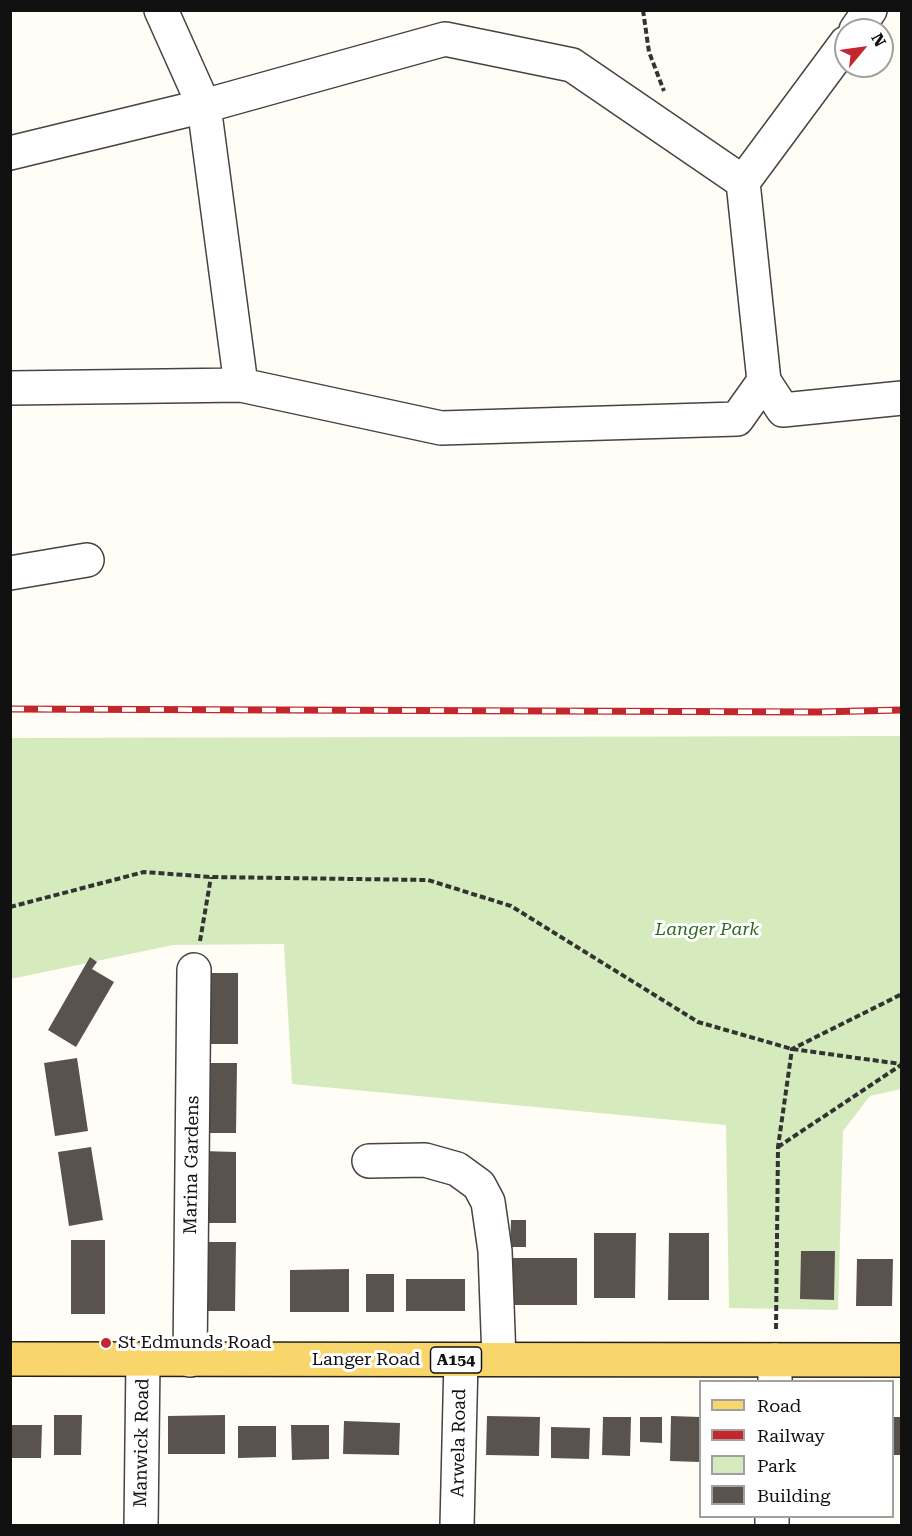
<!DOCTYPE html>
<html>
<head>
<meta charset="utf-8">
<style>
	body { margin:0 }
	#map { position:relative; width:912px; height:1536px; overflow:hidden; background:#fffdf5; font-family:"Roboto Serif",serif }
	canvas { display:block }
	.frame { position:absolute; inset:0; border:12px solid #111; pointer-events:none }
	.legend { position:absolute; left:699px; top:1380px; width:195px; height:138px; box-sizing:border-box; background:#fff; border:2px solid #a0a0a0; margin:0; padding:8px 10px; list-style:none; font-size:18px; color:#111 }
	.legend li { display:flex; align-items:center; gap:12px; height:30px }
	.legend b { width:30px; border:2px solid #a0a0a0 }
	.north { position:absolute; left:834px; top:18px; width:60px; height:60px; box-sizing:border-box; background:#fff; border:2px solid #a0a0a0; border-radius:50%; rotate:61deg; font-size:16px; font-weight:700; line-height:24px; text-align:center; color:#111 }
	.north::after { content:''; display:block; margin:auto; width:21px; height:27px; background:#c4262e; clip-path:polygon(50% 0,100% 100%,50% 72%,0 100%) }
</style>
</head>
<body>
<div id="map">
<canvas width="912" height="1536"></canvas>
<div class="frame"></div>
<ul class="legend">
<li><b style="height:8px;background:#f9d66b"></b>Road</li>
<li><b style="height:8px;background:#c4262e"></b>Railway</li>
<li><b style="height:16px;background:#d5ebbd"></b>Park</li>
<li><b style="height:16px;background:#5a524d"></b>Building</li>
</ul>
<div class="north">N</div>
</div>
<script>
const context = document.querySelector('canvas').getContext('2d');
context.lineJoin = 'round';
function paint(path, color) { context.fillStyle = color; context.fill(path, 'evenodd'); }
function strokePath(path, color, width, dash) { context.strokeStyle = color; context.lineWidth = width; context.lineCap = dash ? 'butt' : 'round'; context.setLineDash(dash || []); context.stroke(path); }
function write(font, color, halo, rows, align = 'center') {
  context.font = font + ' "Roboto Serif",serif'; context.lineWidth = 6; context.setLineDash([]); context.textBaseline = 'middle'; context.strokeStyle = halo; context.fillStyle = color; for (const [text, x, y, turn = 0] of rows) {
    context.save(); context.translate(x, y); context.rotate((+turn || 0) * Math.PI / 180); context.textAlign = isNaN(turn) ? turn : align; if (halo) context.strokeText(text, 0, 0); context.fillText(text, 0, 0); context.restore();
  }
}
const green = new Path2D(`
	M901 736V1089L870 1096 843 1131 838 1310 729 1308 726 1125 292 1084 284 944 173 945 11 979V738Z`);
const building = new Path2D(`
	M90 957 97 962 92 969 114 982 76 1047 48 1030Z
	M204 973H238V1044H203Z
	M77 1058 88 1131 55 1136 44 1063Z
	M202 1063H237L236 1133H202Z
	M91 1147 103 1220 69 1226 58 1152Z
	M201 1151 236 1152V1223H201Z
	M511 1220H526V1247H510Z
	M594 1233H636L635 1298H594Z
	M669 1233H709V1300H668Z
	M71 1240H105V1314H71Z
	M201 1242H236L235 1311H200Z
	M801 1251H835L834 1300 800 1299Z
	M503 1258H577V1305H503Z
	M857 1259H893L892 1306H856Z
	M349 1269V1312H290V1270Z
	M366 1274H394V1312H366Z
	M406 1279H465V1311H406Z
	M54 1415H82L81 1455H54Z
	M225 1415V1454H168V1416Z
	M487 1416 540 1417 539 1456 486 1455Z
	M671 1416 700 1417V1462L670 1461Z
	M603 1417H631L630 1456 602 1455Z
	M640 1417H662V1443L640 1442Z
	M892 1417H902V1455H892Z
	M344 1421 400 1423 399 1455 343 1454Z
	M10 1425H42L41 1458H10Z
	M291 1425H329V1459L292 1460Z
	M238 1426H276V1457L238 1458Z
	M551 1427 590 1428 589 1459 551 1458Z`);
const path = new Path2D(`
	M643 10 649 52 664 91
	M10 907 144 872 211 877 428 880 511 906 698 1022 792 1049 901 1064
	M200 941 211 877
	M778 1147 901 1065
	M776 1329 778 1147 792 1049 902 994`);
const minor = new Path2D(`
	M161 10 204 106 241 385
	M856 30 870 10
	M10 153 204 106 445 39 572 65 743 182 764 381 737 419 441 428 241 385 10 388
	M743 182 846 43
	M764 381 783 410 902 398
	M10 573 87 560
	M369 1161 425 1160 457 1169 479 1185 488 1202 495 1251 499 1359
	M190 1360 194 970
	M775 1382V1360
	M141 1526 143 1360
	M457 1526 461 1360
	M772 1526V1516`);
const major = new Path2D(`
	M10 1359 902 1360`);
const rail = new Path2D(`
	M10 709 817 712 902 710`);
const markers = [
	[106,1343,6,"#c4262e"]
];
const shields = [
	[456,1360,51]
];
const shieldNames = [
	["A154",456,1360]
];
const parkNames = [
	["Langer Park",707,930]
];
const streetNames = [
	["Marina Gardens",192,1165,-89],
	["Langer Road",366,1360],
	["Manwick Road",142,1443,-89],
	["Arwela Road",459,1443,-89]
];
const poiNames = [
	["St Edmunds Road",118,1343]
];
paint(green, '#d5ebbd');
paint(building, '#5a524d');
strokePath(minor, '#444', 36);
strokePath(major, '#222', 36);
strokePath(path, '#333', 4, [6, 3]);
strokePath(minor, '#fff', 33);
strokePath(major, '#f9d66b', 33);
strokePath(rail, '#c4262e', 7);
strokePath(rail, '#fff', 4.5, [14]);
for (const [x, y, r, color] of markers) { const dot = new Path2D(); dot.arc(x, y, r, 0, 2 * Math.PI); context.fillStyle = color; context.fill(dot); strokePath(dot, '#fff', 2); }
for (const [x, y, w] of shields) { const box = new Path2D(); box.roundRect(x - w / 2, y - 13, w, 26, 4.5); context.fillStyle = '#fff'; context.fill(box); strokePath(box, '#111', 1.5); }
write('bold 16px', '#111', null, shieldNames);
write('italic 18px', '#2f6b1f', '#fff', parkNames);
write('18px', '#111', '#fff', streetNames);
write('18px', '#111', '#fff', poiNames, 'left');
</script>
</body>
</html>
